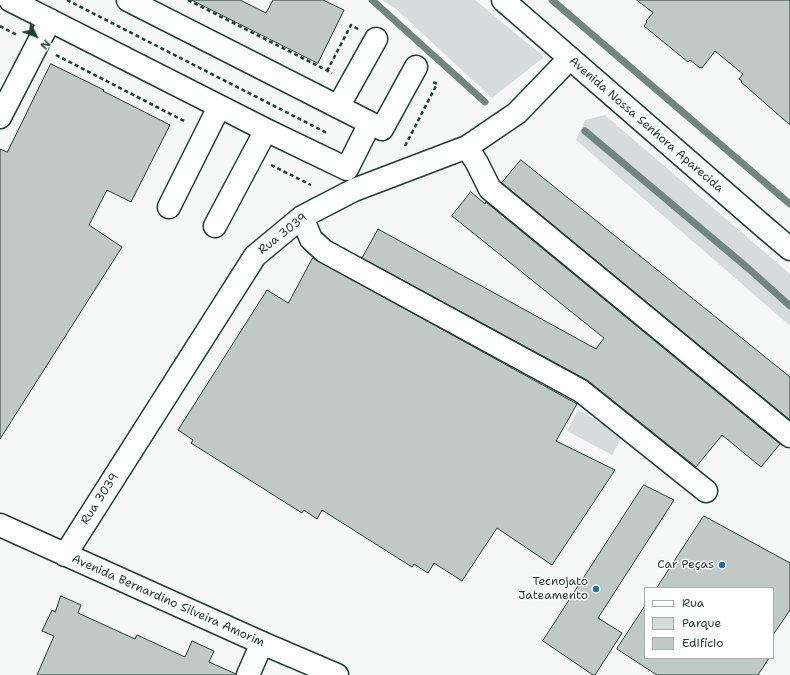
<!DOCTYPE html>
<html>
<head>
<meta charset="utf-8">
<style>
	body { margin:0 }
	#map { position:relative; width:790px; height:675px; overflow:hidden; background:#f6f7f7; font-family:"Shantell Sans",sans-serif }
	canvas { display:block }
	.legend { position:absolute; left:644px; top:587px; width:130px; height:72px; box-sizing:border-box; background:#fff; border:1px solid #a5b1ae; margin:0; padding:5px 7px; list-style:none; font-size:12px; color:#1f3d34 }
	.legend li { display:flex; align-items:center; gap:8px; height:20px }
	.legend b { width:20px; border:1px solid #a5b1ae }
	.north { position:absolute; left:16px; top:16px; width:40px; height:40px; -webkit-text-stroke:3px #fff; paint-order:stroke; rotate:132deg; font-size:11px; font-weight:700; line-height:16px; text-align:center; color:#1f3d34 }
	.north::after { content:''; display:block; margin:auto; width:14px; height:18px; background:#1f3d34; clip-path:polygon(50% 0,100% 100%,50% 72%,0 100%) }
</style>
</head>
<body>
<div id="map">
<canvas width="790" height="675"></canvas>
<ul class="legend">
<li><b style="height:5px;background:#fff"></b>Rua</li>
<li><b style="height:11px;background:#d6dcdb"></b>Parque</li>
<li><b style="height:11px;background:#c0c9c6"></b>Edifício</li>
</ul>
<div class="north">N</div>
</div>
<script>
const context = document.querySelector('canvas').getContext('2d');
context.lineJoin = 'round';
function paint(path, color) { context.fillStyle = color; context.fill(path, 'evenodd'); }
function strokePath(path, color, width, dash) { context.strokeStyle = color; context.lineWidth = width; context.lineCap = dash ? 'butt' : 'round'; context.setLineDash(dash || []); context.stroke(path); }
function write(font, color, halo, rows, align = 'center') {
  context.font = font + ' "Shantell Sans",sans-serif'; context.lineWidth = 3; context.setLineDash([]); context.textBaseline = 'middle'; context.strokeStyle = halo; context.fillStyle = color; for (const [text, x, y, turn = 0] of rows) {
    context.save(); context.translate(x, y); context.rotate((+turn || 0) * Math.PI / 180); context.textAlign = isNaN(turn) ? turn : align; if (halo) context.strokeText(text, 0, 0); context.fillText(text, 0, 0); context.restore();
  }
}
const green = new Path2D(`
	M382 0H475L544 57 492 98 396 9Z
	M605 115 790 274V326L727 271 576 140 585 120Z
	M578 410 623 435 612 455 567 431Z`);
const stream = new Path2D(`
	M372 0 485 102
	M552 0 790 204
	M585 131 749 269 790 306`);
const building = new Path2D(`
	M192 0H240L266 13 273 0H323L344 10 318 63Z
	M637 0H790V125L741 82 742 81 739 79 743 74 715 51 702 68 701 67 700 68 690 60 688 62 644 26 647 22 646 21 653 13Z
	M51 64 104 90 103 91 170 125 131 202 107 190 89 225 122 247 0 439V149L7 152Z
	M521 160 790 377V420L502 183Z
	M471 192 485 204 486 202 780 444 761 467 722 435 696 467 587 380 362 258 378 229 596 349 604 338 452 216Z
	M313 258 577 404 556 441 615 470 552 565 497 528 462 581 434 563 428 573 414 564 412 567 322 510 317 519 304 510 302 513 191 443 193 440 178 430 267 290 288 303Z
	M644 485 674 500 598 618 622 633 595 675H593L543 641Z
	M704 516 790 563V610L773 635V588H657Z
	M61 596 81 605 78 613 135 639 137 635 185 657 192 641 214 651 209 662 236 674V675H37L54 636 42 631 52 610 55 612Z
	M645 606V658H769L758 675H657L617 649Z`);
const path = new Path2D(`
	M67 0 327 133
	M188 0 332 73
	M0 26 17 35
	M56 55 186 122
	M327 71 351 25 358 29
	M405 146 437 84 433 82
	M271 165 311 185`);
const minor = new Path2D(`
	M10 0 266 130 347 169 370 123 128 0
	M503 0 763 226 790 249
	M338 107 376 39
	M0 117 50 20
	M370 123 382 129 416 67
	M467 147 477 163 490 189 790 436
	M169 207 219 107
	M302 217 311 239 324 251 581 391 706 491
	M215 226 266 130
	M65 555 255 256 302 217 354 190 467 147 517 113 570 58
	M248 675 262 643`);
const major = new Path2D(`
	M0 525 262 643 337 675`);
const markers = [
	[722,565,4,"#1f6fb2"],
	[596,589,4,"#1f6fb2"]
];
const streetNames = [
	["Avenida Nossa Senhora Aparecida",646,125,41],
	["Rua 3039",283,234,-38],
	["Rua 3039",100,499,-57],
	["Avenida Bernardino Silveira Amorim",168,601,24]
];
const poiNames = [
	["Car Peças",714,565],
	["Tecnojato",588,582],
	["Jateamento",588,596]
];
paint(green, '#d6dcdb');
strokePath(stream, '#72857f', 7);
paint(building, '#c0c9c6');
strokePath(building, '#1f3d34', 1);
strokePath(minor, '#1f3d34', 25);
strokePath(major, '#1f3d34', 25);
strokePath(path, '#1f3d34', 2.5, [4, 3]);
strokePath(minor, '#fff', 22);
strokePath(major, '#fff', 22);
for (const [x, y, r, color] of markers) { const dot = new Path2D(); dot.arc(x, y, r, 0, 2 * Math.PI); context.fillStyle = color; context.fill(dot); strokePath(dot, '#fff', 1.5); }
write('12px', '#1f3d34', '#fff', streetNames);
write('12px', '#1f3d34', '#fff', poiNames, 'right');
</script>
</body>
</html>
